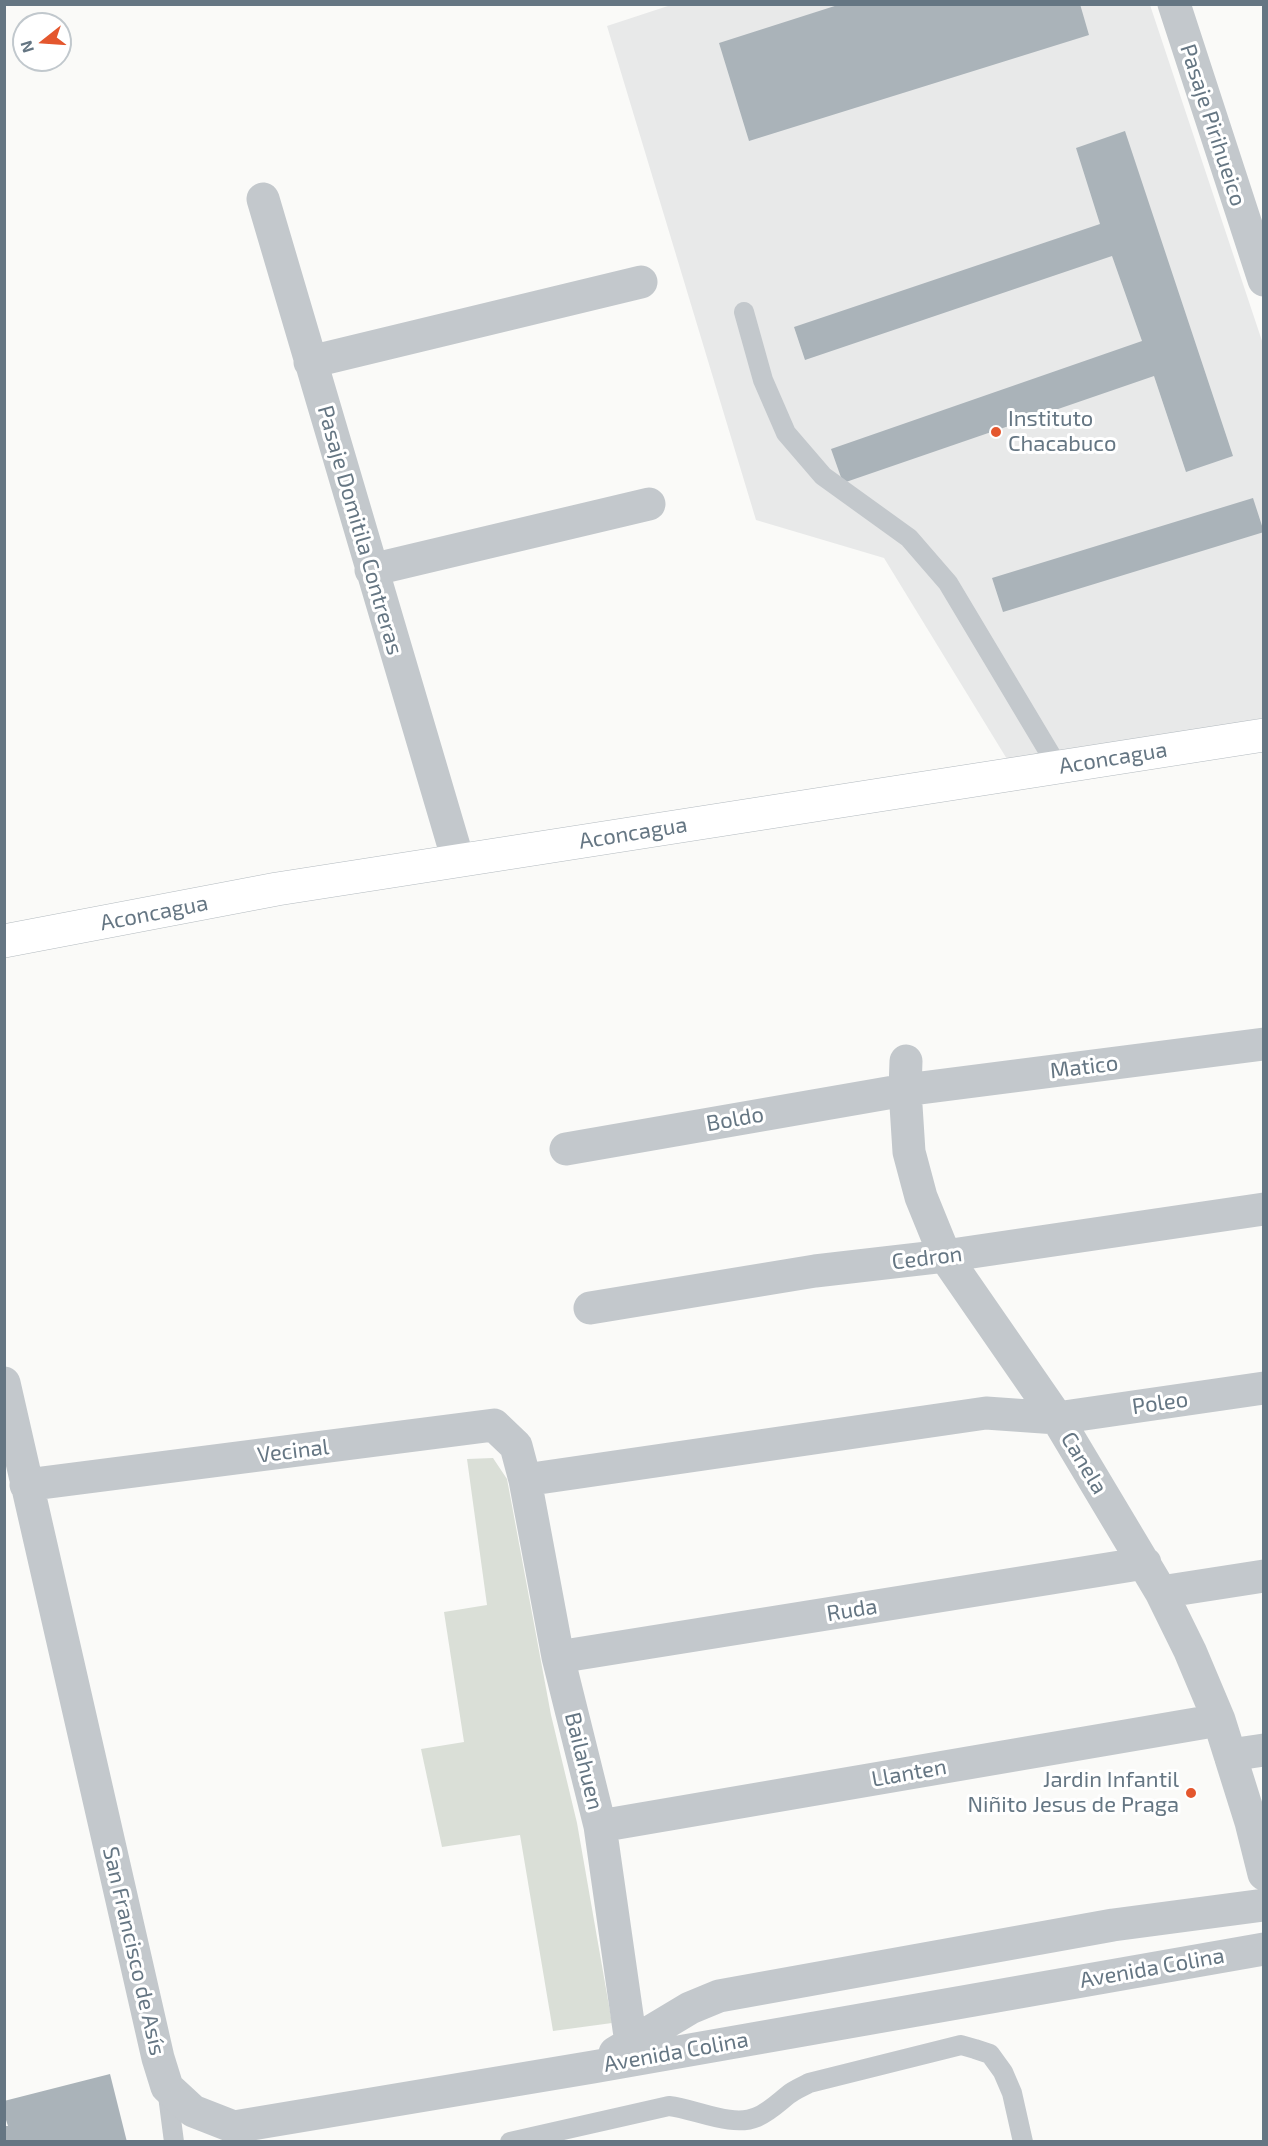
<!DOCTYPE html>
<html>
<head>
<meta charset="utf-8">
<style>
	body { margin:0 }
	#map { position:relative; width:1268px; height:2146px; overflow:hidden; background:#fafaf8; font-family:"Exo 2",sans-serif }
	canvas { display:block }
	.frame { position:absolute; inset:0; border:6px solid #657683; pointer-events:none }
	.north { position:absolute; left:12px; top:12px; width:60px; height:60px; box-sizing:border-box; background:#fff; border:2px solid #c1c8cd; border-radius:50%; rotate:253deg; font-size:16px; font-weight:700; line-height:24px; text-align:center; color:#657683 }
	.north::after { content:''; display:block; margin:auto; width:21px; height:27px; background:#e4572e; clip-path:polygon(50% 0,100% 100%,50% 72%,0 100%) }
</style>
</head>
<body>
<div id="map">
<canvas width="1268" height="2146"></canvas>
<div class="frame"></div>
<div class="north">N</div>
</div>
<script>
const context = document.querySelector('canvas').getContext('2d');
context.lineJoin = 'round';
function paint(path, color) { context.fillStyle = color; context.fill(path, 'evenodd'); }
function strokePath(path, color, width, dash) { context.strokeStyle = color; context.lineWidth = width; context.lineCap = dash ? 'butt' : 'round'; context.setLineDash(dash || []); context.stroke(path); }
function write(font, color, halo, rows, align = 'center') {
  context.font = font + ' "Exo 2",sans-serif'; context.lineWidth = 6; context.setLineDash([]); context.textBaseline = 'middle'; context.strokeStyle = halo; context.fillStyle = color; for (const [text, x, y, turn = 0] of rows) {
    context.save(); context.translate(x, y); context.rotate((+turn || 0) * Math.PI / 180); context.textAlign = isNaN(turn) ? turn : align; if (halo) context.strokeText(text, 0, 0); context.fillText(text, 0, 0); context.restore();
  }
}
const built = new Path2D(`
	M674 4 1150 5 1263 344V718L1010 764 884 558 756 520 607 26Z`);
const green = new Path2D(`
	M493 1458 507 1479 551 1715 577 1823 612 2023 553 2031 520 1835 442 1847 421 1749 464 1742 444 1612 487 1605 467 1459Z`);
const building = new Path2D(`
	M841 4H1080L1089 35 749 141 719 43Z
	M1125 131 1233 456 1186 472 1154 376 843 483 831 449 1142 341 1112 256 805 360 794 327 1100 224 1076 148Z
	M1253 498 1264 532 1003 612 992 578Z
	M110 2074 127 2142H4V2126H8L4 2114V2101Z`);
const lane = new Path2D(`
	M744 312 763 380 786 433 823 476 909 538 948 583 1052 757 1054 767
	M167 2088 174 2142
	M510 2142 669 2106C696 2109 732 2128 757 2117 769 2112 778 2103 788 2095 794 2090 802 2087 809 2083L961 2045 975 2049 990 2054 1003 2072 1012 2093 1023 2142`);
const street = new Path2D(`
	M1174 4 1264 280
	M263 199 458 860
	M310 362 641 282
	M371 570 649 504
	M906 1061 905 1090 909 1152 921 1197 945 1256 1057 1418 1161 1592 1190 1651 1219 1720 1251 1822 1264 1874
	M566 1149 905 1090 1264 1044
	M590 1308 815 1271 945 1256 1264 1209
	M4 1383 158 2058 167 2087 193 2111 234 2127 593 2067 1264 1949
	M525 1480 986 1413 1057 1418 1264 1388
	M26 1485 494 1425 516 1446 525 1480 558 1657 600 1826 631 2043
	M1161 1592 1264 1576
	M558 1657 1145 1563
	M1230 1755 1264 1750
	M600 1826 1219 1720
	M615 2053 690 2008 719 1996 1113 1925 1264 1905`);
const secondary = new Path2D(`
	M4 941 277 889 1264 735`);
const markers = [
	[996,432,6,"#e4572e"],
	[1191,1793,6,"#e4572e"]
];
const streetNames = [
	["Pasaje Pirihueico",1213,125,72],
	["Pasaje Domitila Contreras",360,530,74],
	["Aconcagua",1113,758,-9],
	["Aconcagua",633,833,-9],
	["Aconcagua",154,913,-11],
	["Matico",1084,1067,-7],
	["Boldo",735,1119,-10],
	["Cedron",927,1258,-7],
	["Poleo",1160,1403,-8],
	["Vecinal",293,1451,-7],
	["Canela",1084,1463,59],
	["Ruda",852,1610,-9],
	["Bailahuen",584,1761,76],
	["Llanten",909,1773,-10],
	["San Francisco de Asís",134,1951,77],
	["Avenida Colina",1152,1968,-10],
	["Avenida Colina",676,2052,-10]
];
const poiNames = [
	["Instituto",1008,419],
	["Chacabuco",1008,444],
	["Jardin Infantil",1179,1780,"right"],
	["Niñito Jesus de Praga",1179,1805,"right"]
];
paint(built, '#e8e9e9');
paint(green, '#dadfd7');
paint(building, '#aab3b9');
strokePath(secondary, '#b3babf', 34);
strokePath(lane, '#c3c8cc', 20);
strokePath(street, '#c3c8cc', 33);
strokePath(secondary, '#fff', 33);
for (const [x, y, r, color] of markers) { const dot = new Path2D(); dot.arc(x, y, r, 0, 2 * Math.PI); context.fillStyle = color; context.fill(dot); strokePath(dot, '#fff', 2); }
write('22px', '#657683', '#fff', streetNames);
write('22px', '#657683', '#fff', poiNames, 'left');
</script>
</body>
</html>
